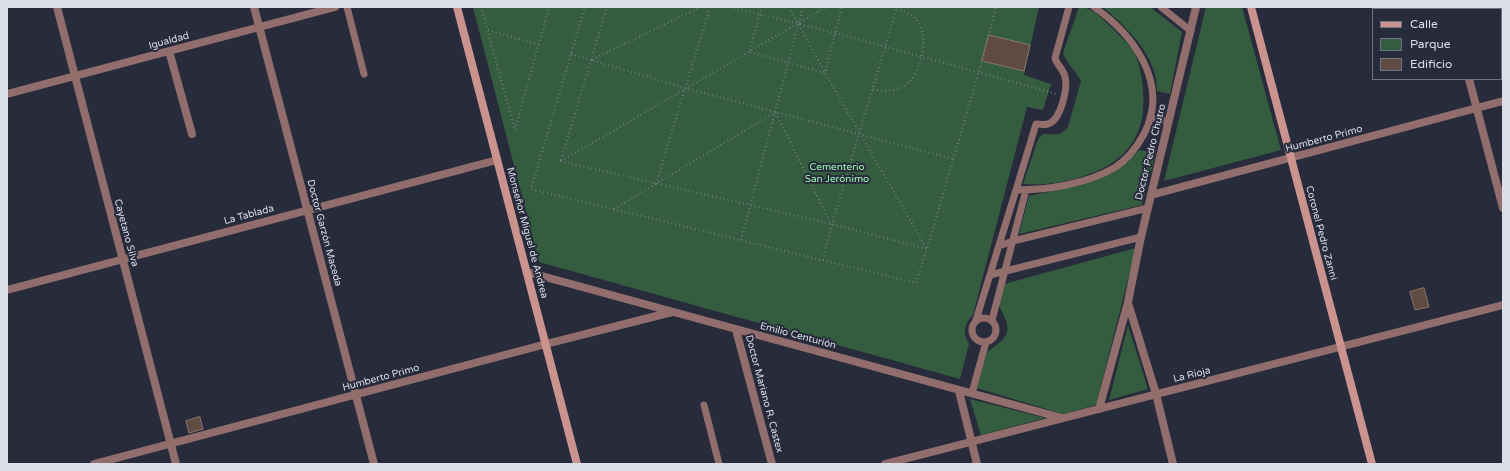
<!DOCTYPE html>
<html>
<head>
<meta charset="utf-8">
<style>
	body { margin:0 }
	#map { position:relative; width:1510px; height:471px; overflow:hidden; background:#282b3c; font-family:"Varela Round",sans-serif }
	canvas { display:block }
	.frame { position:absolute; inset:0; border:8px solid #dcdfea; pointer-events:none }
	.legend { position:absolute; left:1372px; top:8px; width:130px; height:72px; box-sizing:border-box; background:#282b3c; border:1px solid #707382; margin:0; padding:5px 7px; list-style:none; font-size:12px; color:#dcdfea }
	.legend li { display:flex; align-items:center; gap:8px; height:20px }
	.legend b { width:20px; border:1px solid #707382 }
</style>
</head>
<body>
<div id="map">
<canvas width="1510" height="471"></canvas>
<div class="frame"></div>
<ul class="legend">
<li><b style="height:5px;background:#ca938d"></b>Calle</li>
<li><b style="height:11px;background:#345d3f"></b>Parque</li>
<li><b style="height:11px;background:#5f4b41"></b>Edificio</li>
</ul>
</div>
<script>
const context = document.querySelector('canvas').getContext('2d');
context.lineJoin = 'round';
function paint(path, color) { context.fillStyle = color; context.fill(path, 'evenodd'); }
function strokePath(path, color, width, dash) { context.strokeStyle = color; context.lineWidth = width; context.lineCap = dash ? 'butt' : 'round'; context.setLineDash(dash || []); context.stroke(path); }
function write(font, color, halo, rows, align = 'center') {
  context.font = font + ' "Varela Round",sans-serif'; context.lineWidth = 4; context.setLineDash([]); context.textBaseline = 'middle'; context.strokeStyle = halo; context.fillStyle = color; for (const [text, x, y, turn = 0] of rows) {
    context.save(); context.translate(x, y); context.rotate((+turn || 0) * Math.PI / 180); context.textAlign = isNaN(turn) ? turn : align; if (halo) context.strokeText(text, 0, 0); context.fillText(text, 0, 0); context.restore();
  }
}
const green = new Path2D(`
	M473 7H1039L1024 75 1051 84 1043 110 1027 107 973 315C964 324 962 333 969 344L960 379 539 262Z
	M1079 7C1092 7 1100 17 1109 25 1117 33 1128 43 1134 52 1140 64 1142 78 1143 91 1148 145 1115 171 1065 181 1051 184 1038 185 1023 184L1038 139 1043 134C1055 134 1060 137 1068 127L1081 81C1076 71 1067 64 1063 53Z
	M1103 7H1150L1182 32 1170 94 1157 91C1157 55 1128 29 1103 7Z
	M1206 7H1242L1281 150 1164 181Z
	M1139 150 1156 153 1142 205 1019 234 1029 196 1081 185 1127 162Z
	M1136 248 1096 405 1063 414 977 388 987 352C1010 336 1013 331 999 306L1004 284Z
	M1128 325 1148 389 1109 400Z
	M970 399 1045 418 981 435Z`);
const building = new Path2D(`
	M989 35 1030 45 1024 71 982 61Z
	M1424 288 1429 307 1415 310 1410 292Z
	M200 417 203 429 189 433 186 421Z`);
const path = new Path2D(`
	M481 7 515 130 549 7
	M701 7 591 60 685 88 953 159
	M730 7 835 33 1057 94
	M762 7 749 52 825 73 842 7
	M789 7 825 73 927 249 982 61 996 7
	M488 30 539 45
	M571 54 591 60
	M873 89C886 92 899 92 909 82 922 70 930 33 916 19 911 13 904 12 897 9
	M776 113 831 224
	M561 160 607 7
	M560 161 832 224 927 249 916 283 531 189 585 7
	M561 161 826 7
	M656 184 710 7
	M614 209 774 113
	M741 240 803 7
	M823 260 832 224 897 7`);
const lane = new Path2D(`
	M347 7 364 74
	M1069 7 1055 58C1057 65 1064 70 1065 77 1068 88 1061 120 1048 124 1044 125 1040 124 1036 124L1016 190C1048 190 1086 184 1114 168 1127 160 1137 147 1144 134 1170 84 1134 35 1094 7
	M1161 7 1191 31
	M1150 117 1169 122
	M999 246 1013 241 1148 208
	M990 275 1141 237
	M972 330a12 12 0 1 1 24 0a12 12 0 1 1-24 0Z
	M976 320 1016 190
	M992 320 1026 190
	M972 393 986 342
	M704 405 719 464`);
const street = new Path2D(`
	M57 7 176 464
	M254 7 374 464
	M1450 7 1451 9
	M169 51 192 134
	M1469 79 1503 208
	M7 94 335 7
	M1151 195 1503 101
	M527 272 1062 418
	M7 290 497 160
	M1128 303 1156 394 1173 464
	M736 330 772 464
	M959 391 977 464
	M1099 409 1128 302 1141 237 1196 7
	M94 464 546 344 672 312
	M885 464 1503 305`);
const secondary = new Path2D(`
	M457 7 577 464
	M1251 7 1372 464`);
const streetNames = [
	["Igualdad",169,41,-15],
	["Humberto Primo",1324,139,-15],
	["Doctor Pedro Chutro",1151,152,-76],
	["La Tablada",249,215,-15],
	["Cayetano Silva",126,233,75],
	["Doctor Garzón Maceda",324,233,75],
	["Monseñor Miguel de Andrea",527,233,75],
	["Coronel Pedro Zanni",1321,233,75],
	["Emilio Centurión",798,336,15],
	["La Rioja",1192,375,-14],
	["Humberto Primo",381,378,-15],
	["Doctor Mariano R. Castex",764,394,75]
];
const parkNames = [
	["Cementerio",837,167],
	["San Jerónimo",837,179]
];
paint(green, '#345d3f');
paint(building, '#5f4b41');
strokePath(building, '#8c766b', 1);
strokePath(path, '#727583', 2, [1, 3]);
strokePath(lane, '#916e6b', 7);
strokePath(street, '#916e6b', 8);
strokePath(secondary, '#ca938d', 8);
write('10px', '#dcdfea', '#282b3c', streetNames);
write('10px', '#9dfab4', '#282b3c', parkNames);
</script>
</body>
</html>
